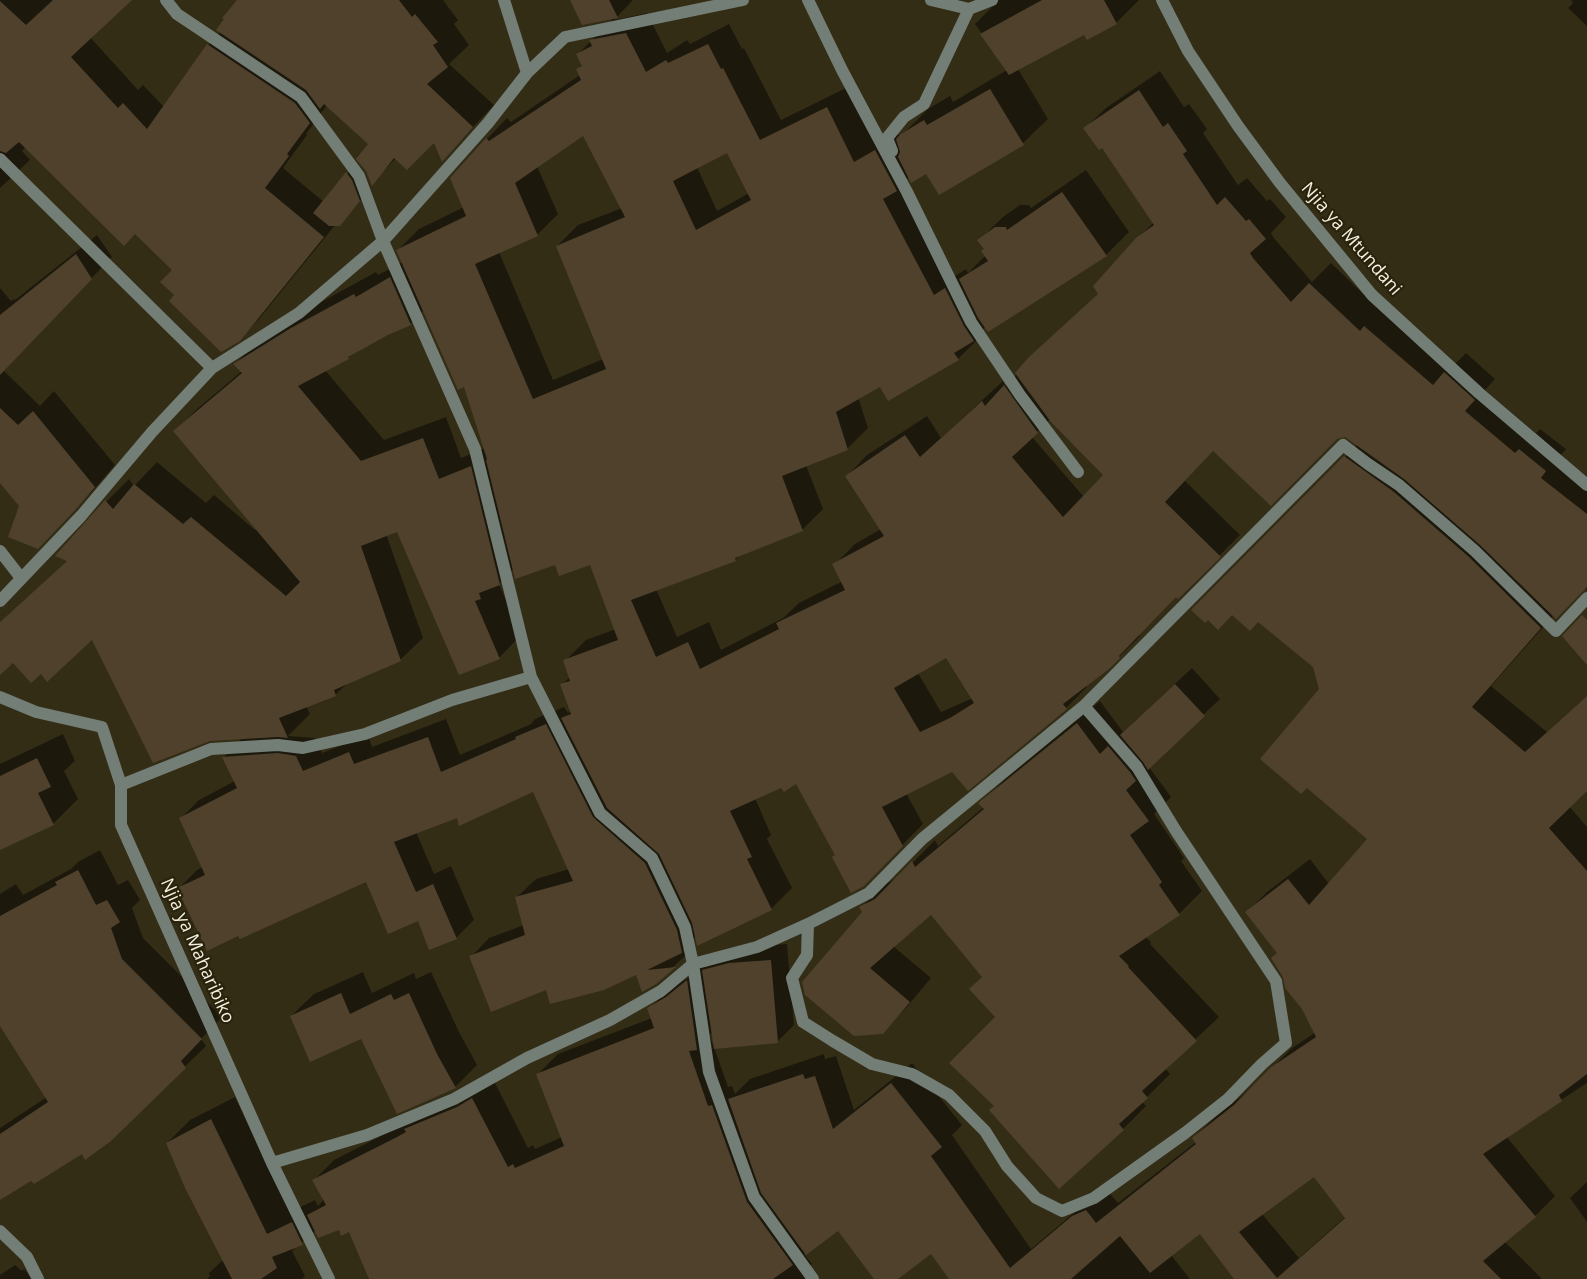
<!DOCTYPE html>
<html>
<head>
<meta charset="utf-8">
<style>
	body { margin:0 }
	canvas { display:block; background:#342d16 }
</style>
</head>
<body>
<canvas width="1587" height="1279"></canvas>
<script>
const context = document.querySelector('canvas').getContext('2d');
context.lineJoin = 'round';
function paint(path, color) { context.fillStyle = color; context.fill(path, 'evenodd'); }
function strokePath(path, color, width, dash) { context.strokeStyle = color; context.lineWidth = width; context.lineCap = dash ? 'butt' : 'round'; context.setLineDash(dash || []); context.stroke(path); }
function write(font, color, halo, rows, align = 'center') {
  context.font = font + ' "Open Sans",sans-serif'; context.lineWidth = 4.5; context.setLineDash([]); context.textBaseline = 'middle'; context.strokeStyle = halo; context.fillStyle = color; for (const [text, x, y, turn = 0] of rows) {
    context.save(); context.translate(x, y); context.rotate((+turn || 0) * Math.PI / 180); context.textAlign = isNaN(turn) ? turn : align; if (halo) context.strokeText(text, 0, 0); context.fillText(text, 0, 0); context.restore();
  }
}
const shadow = new Path2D(`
	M0 0H130L90 37 138 90 143 85 164 107 208 45 221 32 238 0H443L458 20 454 24 469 45 449 64 494 105 443 159 435 141 396 158 372 183 370 144 327 105 306 134 307 135 283 168 324 202 355 165 367 192 348 216 336 224 259 319 239 340 176 295 174 270 135 232 26 147 22 151 30 160 0 188Z
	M572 0H633L614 20 647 13 667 53 687 40 690 44 729 24 742 49 744 48 781 120 848 87 875 143 896 130 900 137 928 109 950 96 953 102 1007 70 975 24 999 0H1139L1116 23 1085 33 1018 69 1048 119 1023 143 910 176 905 181 955 276 966 269 968 273 986 255V249L979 240 1003 217 1020 205H1029L1031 208 1086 170 1129 232 1106 255 986 326 977 335 979 338 958 359 881 384 858 397 868 428 847 449 806 465 823 509 802 530 741 554 735 560 656 589 677 637 709 622 721 650 783 618 799 603 843 581 834 565 855 544 881 529 847 476 867 455 927 416 941 438 1003 381 1005 386 1099 293 1137 239 1154 222 1103 146 1085 128 1106 108 1160 71 1184 107 1189 104 1207 129 1203 133 1238 185 1247 178 1267 201 1270 199 1286 217 1271 233 1273 237 1312 282 1331 263 1381 311 1454 365 1466 353 1495 379 1485 390 1536 433 1540 429 1566 449 1560 456 1587 477V589H1584L1554 615 1491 686 1547 732 1587 696V789L1569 806 1587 827V1083L1506 1136 1555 1196 1535 1216 1505 1242 1542 1279H1236L1200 1232 1171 1255 1190 1279H953L931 1251 876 1279 838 1229 804 1254 812 1264 809 1267 819 1279H367L370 1277 350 1230 339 1228 316 1230 292 1251 305 1276 302 1279H207L210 1276 209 1273 224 1259 167 1143 190 1120 235 1097 290 1212 315 1200 318 1206 324 1199 314 1180 334 1160 493 1079 528 1148 533 1145 535 1149 562 1137 538 1074 558 1054 652 1018 649 1009 669 989 688 978 707 962V967L721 954 747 947 787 944 794 1025 777 1042 714 1047 728 1087 732 1086 735 1094 750 1079 824 1054 825 1059 836 1056 854 1110 912 1063 962 1125 952 1135 1031 1249 1094 1196 1107 1190 1118 1203 1196 1142 1194 1138 1214 1118 1254 1086 1292 1048 1316 1032 1278 953 1247 912 1267 892 1310 859 1329 884 1369 839 1314 666 1258 620 1233 614 1208 618 1193 610 1358 444 1345 435 1213 450 1185 481 1240 535 1178 597 1176 595 1138 634 1140 636 1108 668 1085 685 1087 687 1066 708 953 770 906 793 923 824 863 885 836 855 797 782 782 786 755 798 771 835 767 839 792 888 771 909 697 936 682 951 692 950 655 983 637 973 547 988 471 957 489 938 524 925 517 897 536 879 569 869 534 790 416 832 434 874 451 866 474 920 456 938 418 919 366 880 179 888 197 870 203 867 180 819 199 800 235 781 224 757 243 737 93 638 0 663V622L68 560 57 555 107 501 129 479 134 486 157 462 206 503 214 495 255 530 257 528 175 431 197 409 242 371 235 364 257 342 314 306 376 272 378 275 403 262 398 250 419 229 464 207 487 139 507 118 511 122 580 75 578 70 583 65 578 54 615 17ZM584 134 622 208 578 225 557 246 603 359 553 380 499 252 538 234 558 214 537 166ZM728 151 749 193 717 211 697 167ZM424 310 464 385 485 448 461 458 446 417 384 440 325 370 348 358 354 352 410 324ZM1050 419 1105 475 1084 497 1032 437ZM398 530 499 658 521 635 499 584 514 568 556 563H591L616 629 586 640 565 661 570 677 562 685 571 710 568 713 564 707 535 719 531 724 460 755 446 719 372 747 368 735 322 753 315 738 288 736 310 714 306 706 335 695 348 683 400 660 423 638 386 534ZM947 656 973 698 941 712 918 673ZM713 1032 715 1045H713L710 1035ZM1314 1175 1346 1216 1299 1258 1262 1214Z
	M1571 0H1587V26L1568 8 1573 3Z
	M97 235 112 257 3 370 40 406 54 391 115 465 95 488 59 526 20 506 0 481V288L11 301 14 299 15 300Z
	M1192 668 1220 699 1149 767 1171 797 1154 814 1184 858 1181 861 1202 891 1179 914 1145 936 1151 942 1150 944 1219 1017 1165 1068 1170 1074 1142 1102 1146 1106 1123 1129 995 1106 997 1017 983 977 931 913 893 946 931 978 905 1009 882 1032 854 1034 864 912 861 908 884 885 899 877 935 840 938 846 984 807 981 803 1003 781 1100 701 1123 732Z
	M63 734 75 761 64 771 78 799 53 824 0 849V764Z
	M100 850 118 885 128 880 140 900 132 908 143 938 222 1017 201 1039 206 1046 110 1140 82 1152 31 1179 0 1192V1128L47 1097 0 1023V894L16 884 23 895 71 869 78 862Z
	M363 972 372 993 414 973 416 979 431 972 459 1032 477 1065 455 1087 362 1037 291 1016 314 994Z
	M1587 1182V1222L1570 1198Z
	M15 1265 22 1271 24 1269 32 1279H0V1275Z`);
const building = new Path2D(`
	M53 0H132L71 57 118 108 123 103 147 129 207 44 295 103 310 123 287 154 289 156 265 188 324 237 240 341 221 352 169 301 174 295 160 282 172 270 135 234 124 246 19 142 6 153 0 151V1L26 25Z
	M237 0H399L412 17 415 14 438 42 433 45 448 67 427 84 473 127 442 162 434 143 407 170 394 158 372 186 366 171 356 159 368 144 324 104 320 109 306 90 216 30 224 19 222 18Z
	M570 0H609L618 18 582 25Z
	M1042 0H1104L1117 24 1087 40 1084 35 1009 75 980 34Z
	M626 33 646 72 666 60 668 63 708 44 721 69 723 68 760 140 827 107 854 162 875 150 897 191 883 199 934 295 945 288 964 326 974 341 954 353 959 360 888 401 880 387 836 412 848 450 782 476 803 531 735 558 736 561 631 600 656 657 688 642 700 669 779 629 776 623 845 590 832 564 884 536 845 476 905 435 920 457 982 401 985 406 1004 385 1038 433 1012 457 1063 517 1103 475 1051 422 1015 373 1029 357 1098 294 1093 286 1136 238 1154 225 1102 148 1099 150 1083 128 1139 90 1163 127 1168 123 1187 151 1183 154 1217 205 1225 197 1246 221 1249 219 1266 239 1250 253 1253 258 1291 302 1309 283 1360 331 1364 326 1433 385 1444 372 1475 400 1465 411 1515 453 1519 449 1546 471 1541 478 1587 514V587L1556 619 1480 545 1404 479 1345 437 1337 439 1271 506 1213 451 1165 502 1221 557 1178 599 1176 597 1119 656 1120 658 1109 669 1063 704 1067 709 968 791 952 772 882 807 903 846 864 886 851 893 832 857 835 855 796 784 784 792 781 788 730 811 752 857 747 859 772 910 697 946 692 923 659 854 607 808 561 718 571 714 560 684 570 681 563 660 618 640 590 565 559 576 555 565 515 579 486 460 487 459 464 387 458 390 396 250 466 216 450 178 486 138 489 141 581 80 576 69 582 66 576 54 592 46 589 40ZM583 136 625 217 556 246 606 369 533 399 475 264 538 236 515 183ZM727 153 751 200 696 230 673 181ZM946 658 974 703 950 718 920 732 894 688Z
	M990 89 1024 145 939 195 926 174 911 183 898 157 900 152 896 139 901 134 924 120 927 125Z
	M346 172 352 180 360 201 340 226H329L313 213Z
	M1062 192 1107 256 988 332 978 318 959 279 988 261 981 251 984 249 977 240 995 227H1006L1007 230Z
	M76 254 92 279 0 375V315Z
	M390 277 411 325 388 335 348 357 349 359 298 386 361 461 423 438 439 479 471 466 500 585 479 593 481 599 475 601 500 659 459 675 397 532 361 546 401 661 334 690 336 696 279 718 288 738 278 737 210 741 153 763 92 640 47 682 41 674 31 683 13 663 0 675V622L67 561 55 556 105 500 113 509 134 484 183 524 191 517 286 596 300 582 173 431 242 373 233 364 291 328 354 294 356 297Z
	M0 408 18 425 33 411 95 487 75 510 38 549 8 537 19 506 0 483Z
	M1344 456 1394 492 1469 557 1541 628 1472 707 1525 752 1587 696V791L1549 828 1587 871V1074L1559 1095 1562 1101 1483 1154 1536 1217 1483 1261 1501 1279H1234L1200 1234 1150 1273 1120 1236 1071 1279H949L931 1254 898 1279H874L838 1231 806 1255 761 1193 728 1099 803 1074 805 1079 815 1076 833 1129 891 1083 942 1147 931 1156 1010 1268 1072 1216 1086 1210 1096 1223 1196 1144 1192 1138 1234 1105 1270 1068 1316 1037 1302 1009 1285 988 1283 977 1271 958 1277 953 1245 912 1288 879 1309 905 1367 839 1307 788 1301 794 1260 759 1319 689 1313 667 1258 622 1250 631 1232 615 1218 630 1208 620 1205 623 1191 610ZM1314 1177 1345 1218 1277 1278 1239 1232Z
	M1582 615 1587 620V665L1562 636Z
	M1175 684 1205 716 1148 770 1143 762 1120 735Z
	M1077 723 1100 754 1108 746 1130 772 1136 781 1126 790 1149 821 1130 835 1162 882 1159 885 1180 915 1119 956 1129 966 1128 967 1197 1041 1142 1091 1148 1098 1119 1124 1124 1130 1059 1189 989 1110 994 1106 949 1063 995 1017 969 989 982 977 931 915 870 968 910 1002 883 1034 854 1036 805 995 802 982 862 912 859 907 875 899 912 861 915 867 984 809 978 803Z
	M546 724 593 817 645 863 677 930 682 953 647 970 676 967 656 984 642 992 636 975 604 990 550 1004 546 990 491 1012 469 956 525 935 515 897 573 881 533 792 459 826 457 818 394 842 416 892 433 884 457 939 429 950 418 921 388 934 366 882 240 939 238 936 207 951 177 888 205 875 179 818 237 788 222 757 278 753 296 756 303 771 349 752 354 764 428 737 441 772 516 739 515 737Z
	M37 758 51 787 38 793 54 825 0 850V776Z
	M78 870 96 905 107 900 120 922 111 928 122 959 202 1039 181 1061 186 1068 111 1141 85 1160 82 1154 34 1184 31 1181 0 1200V1134L48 1102 0 1026V916L57 885 55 882Z
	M771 960 778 1043 714 1049 702 970 729 963Z
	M687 980 697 1050 689 1051 708 1106 712 1105 747 1202 793 1265 773 1279H369L349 1232 341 1236 339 1230 318 1238 307 1215 326 1205 312 1180 397 1137 406 1132 404 1129 457 1107 472 1098 508 1167 513 1164 515 1168 564 1146 536 1074 654 1028 647 1008 666 997Z
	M341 993 350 1014 391 994 394 1000 409 993 437 1054 456 1088 397 1114 361 1039 310 1062 290 1016Z
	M211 1119 267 1234 292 1222 303 1245 272 1257 277 1268 261 1279H232L185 1188 166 1143Z`);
const street = new Path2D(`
	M166 0 177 14 301 97 359 176 383 241 475 449 531 677 600 813 652 858 685 927 693 964 709 1072 754 1197 813 1279
	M504 0 527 73
	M808 0 842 70 907 192 971 322 1020 395 1078 472
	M931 0 969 9 992 0
	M1162 0 1188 51 1238 126 1280 183 1372 295 1479 393 1587 485
	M892 151 887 138 904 117 924 104 969 9
	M0 159 212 368
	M0 551 21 578
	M0 601 81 516 152 432 212 368 299 313 383 241 488 123 527 73 565 37 743 0
	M0 697 36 712 102 727 121 785V825L272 1163 329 1279
	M121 785 211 749 278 745 303 748 365 734 452 700 531 677
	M808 924 807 955 792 978 803 1022 833 1041 872 1064 912 1074 949 1095 985 1131 1007 1166 1036 1198 1062 1211 1094 1198 1185 1133 1228 1099 1262 1064 1286 1043 1276 981 1176 831 1137 767 1084 706
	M272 1163 367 1135 454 1099 527 1058 610 1020 661 991 693 964 757 947 808 924 869 893 922 839 1084 706 1343 445 1368 464 1399 485 1475 551 1556 631 1587 598
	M0 1231 27 1257 38 1279`);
const streetNames = [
	["Njia ya Mtundani",1351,239,49],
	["Njia ya Maharibiko",197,951,66]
];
paint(shadow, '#0007');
paint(building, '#50412c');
strokePath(street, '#737e76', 12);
write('18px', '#f4f0e1', '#2a230c', streetNames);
</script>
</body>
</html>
